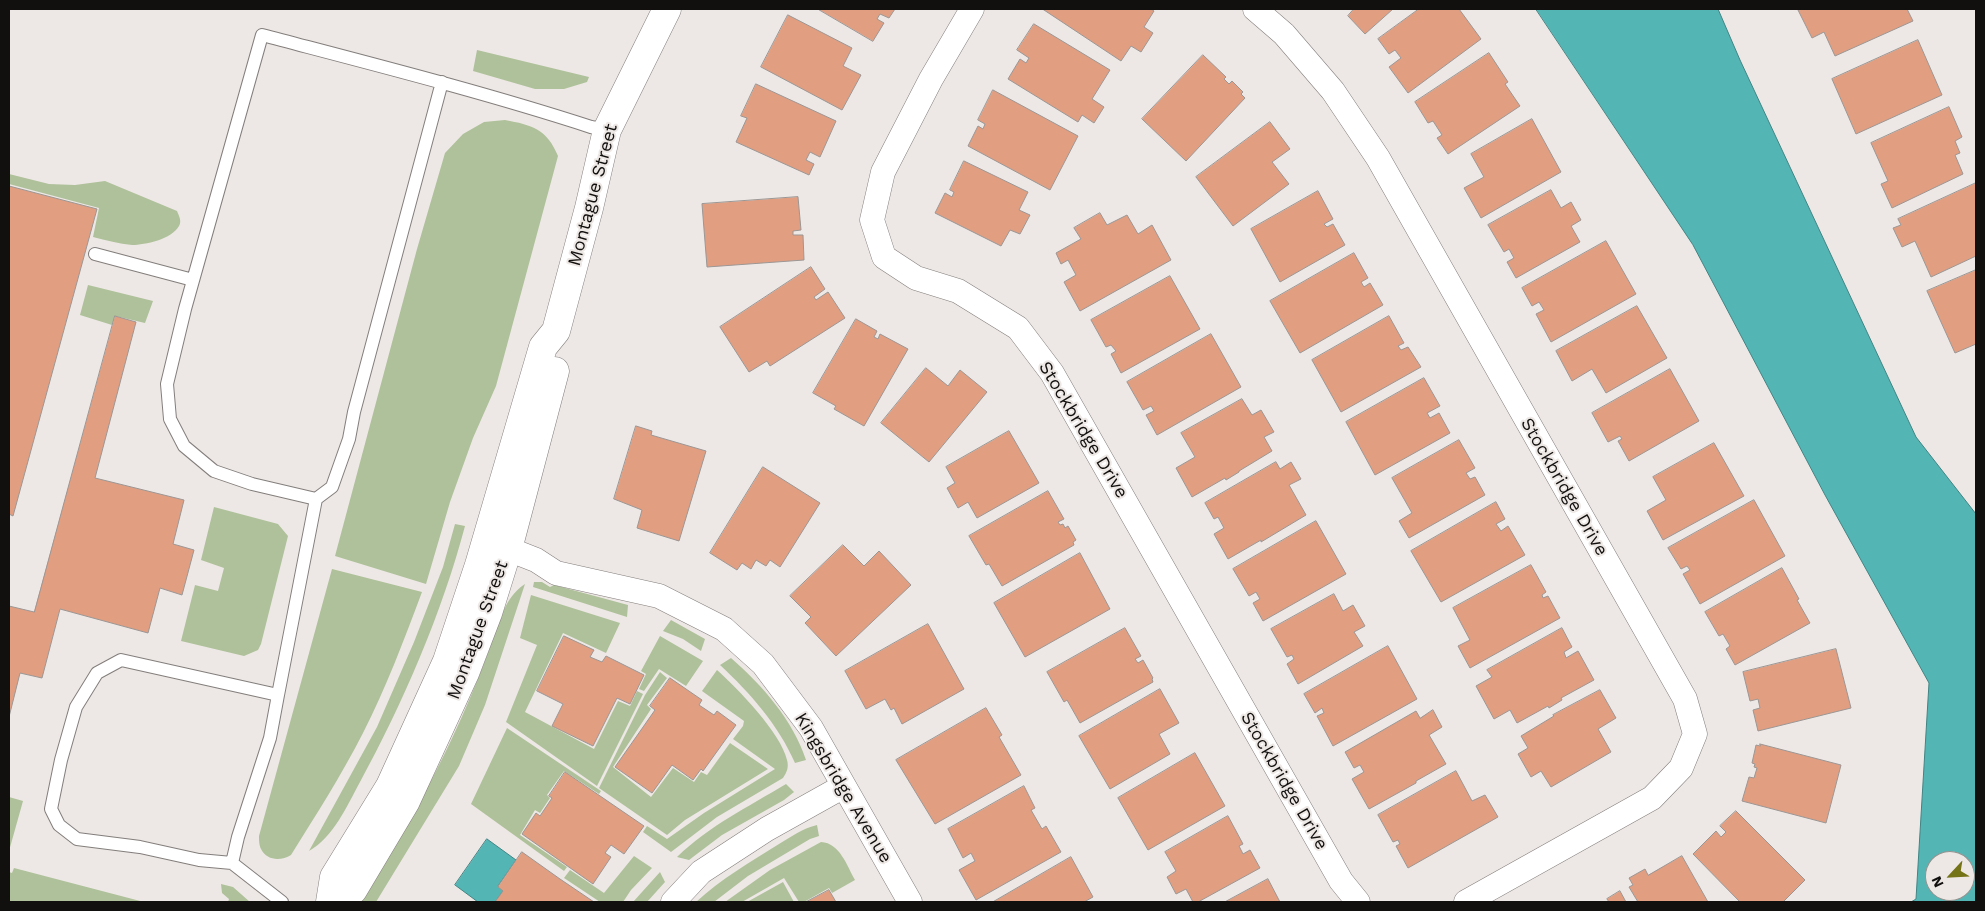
<!DOCTYPE html>
<html>
<head>
<meta charset="utf-8">
<style>
	body { margin:0 }
	#map { position:relative; width:1985px; height:911px; overflow:hidden; background:#ede8e5; font-family:"Work Sans",sans-serif }
	canvas { display:block }
	.frame { position:absolute; inset:0; border:10px solid #12100f; pointer-events:none }
	.north { position:absolute; left:1925px; top:851px; width:50px; height:50px; box-sizing:border-box; background:#ede8e5; border:1px solid #95928f; border-radius:50%; rotate:245deg; font-size:14px; font-weight:700; line-height:20px; text-align:center; color:#12100f }
	.north::after { content:''; display:block; margin:auto; width:18px; height:22px; background:#757318; clip-path:polygon(50% 0,100% 100%,50% 72%,0 100%) }
</style>
</head>
<body>
<div id="map">
<canvas width="1985" height="911"></canvas>
<div class="frame"></div>
<div class="north">N</div>
</div>
<script>
const context = document.querySelector('canvas').getContext('2d');
context.lineJoin = 'round';
function paint(path, color) { context.fillStyle = color; context.fill(path, 'evenodd'); }
function strokePath(path, color, width, dash) { context.strokeStyle = color; context.lineWidth = width; context.lineCap = dash ? 'butt' : 'round'; context.setLineDash(dash || []); context.stroke(path); }
function write(font, color, halo, rows, align = 'center') {
  context.font = font + ' "Work Sans",sans-serif'; context.lineWidth = 4; context.setLineDash([]); context.textBaseline = 'middle'; context.strokeStyle = halo; context.fillStyle = color; for (const [text, x, y, turn = 0] of rows) {
    context.save(); context.translate(x, y); context.rotate((+turn || 0) * Math.PI / 180); context.textAlign = isNaN(turn) ? turn : align; if (halo) context.strokeText(text, 0, 0); context.fillText(text, 0, 0); context.restore();
  }
}
const green = new Path2D(`
	M477 50 589 77 587 82 564 89H535L473 71Z
	M505 120C532 125 547 129 558 156L496 386 473 438 450 502 426 584 335 556 417 249 445 153 463 134 484 122Z
	M9 174 49 184 75 185 105 181 177 211C179 216 182 221 179 226 172 239 145 245 132 245 119 244 106 240 93 237L99 208 9 184Z
	M88 285 153 301 145 323 115 316 112 325 80 315Z
	M214 507 278 524 288 536 261 644 258 650 244 656 181 641 195 585 218 591 224 568 201 560Z
	M455 524 465 526C442 613 403 703 360 782 347 806 333 838 309 851L377 727 414 642 443 567Z
	M332 569 422 592C404 640 386 688 363 733 341 776 316 815 291 855 281 861 267 861 261 849 259 845 259 839 259 836Z
	M534 582H542L550 587 554 585 628 605 627 617 533 587Z
	M525 584 485 705 459 766 376 902H358C411 825 455 741 488 653 497 629 503 598 525 584Z
	M531 595 620 623 606 653 563 633 525 712 594 749 618 701 630 706 637 691 643 694 597 786 506 722 537 645 520 638Z
	M671 620 705 639 701 651 683 639 663 631Z
	M660 636 703 661 686 686 659 669 644 691 639 689 646 674 641 671Z
	M731 658C762 685 793 720 806 760L795 763C778 724 750 693 720 665Z
	M717 670C738 689 781 733 787 760 789 767 787 772 783 778L717 817 671 852 643 832 647 826 667 839 704 813 775 769 733 739 743 726 744 721 702 691Z
	M660 672 667 678 647 705 651 709 613 767 651 797 673 768 694 782 701 772 707 775 730 743 768 769 685 820 667 835 599 788 645 695Z
	M507 728 601 791 599 794 564 771 547 795 550 798 540 813 535 810 520 835 567 867 564 871 471 804Z
	M786 784 794 792 784 800 722 835 689 860 677 857C709 826 748 807 786 784Z
	M9 797 23 801 9 851Z
	M817 825 819 836 810 839 748 876 714 902H696C721 879 750 862 779 844 791 837 803 828 817 825Z
	M821 842C840 843 847 866 855 880L832 893 829 888 804 902H799L784 878 742 902H725L770 870Z
	M634 856 652 868 631 890 623 902H600L564 878 570 870 604 893Z
	M14 868 144 902H9V872L12 873Z
	M660 872 665 882 647 902H633Z
	M783 882 794 902H747Z
	M221 884 233 887 250 902H228L229 899 222 893Z`);
const water = new Path2D(`
	M1536 9H1718L1740 60 1916 437 1976 514V902H1911L1916 899 1929 683 1825 495 1693 245ZM1935 861H1965V891H1935Z
	M487 839 516 860 498 886 503 891 495 902H478L455 885Z`);
const building = new Path2D(`
	M818 9H895L889 18 880 14 877 19 884 23 873 41Z
	M1045 9H1151L1154 11 1144 27 1153 33 1141 52 1131 46 1121 61 1044 10Z
	M1354 9H1393L1365 34 1348 16Z
	M1419 9H1459L1481 39 1408 93 1389 67 1401 58 1395 50 1389 54 1378 39Z
	M1800 9H1907L1913 21 1835 56 1824 32 1812 38 1798 10Z
	M788 15 852 48 843 66 861 75 842 110 761 67Z
	M1034 24 1110 70 1092 99 1104 107 1094 123 1082 115 1078 122 1008 79 1020 59 1026 63 1029 58 1017 50Z
	M1918 40 1942 95 1856 134 1832 79Z
	M1489 53 1508 82 1505 84 1520 106 1448 154 1437 138 1442 135 1433 121 1428 123 1415 102Z
	M1203 55 1226 77 1224 79 1229 84 1232 81 1243 92 1241 94 1245 98 1186 161 1142 119Z
	M756 84 836 121 820 157 810 152 806 160 814 164 809 175 736 142 747 118 741 116Z
	M993 90 1078 136 1050 190 968 146 978 126 983 129 985 124 978 120Z
	M1949 107 1962 137 1955 141 1960 153 1955 155 1963 174 1892 208 1881 184 1888 181 1871 143Z
	M1532 119 1561 172 1481 218 1464 188 1484 177 1471 154Z
	M1270 122 1290 149 1272 162 1289 184 1233 226 1196 177Z
	M964 161 1028 192 1019 210 1030 215 1020 234 1010 230 1001 246 935 213 945 193 952 197 954 192 950 190Z
	M1976 183V256L1931 277 1915 241 1902 247 1893 228 1901 225 1898 219Z
	M9 186 97 209 13 516 9 514Z
	M1551 190 1561 208 1571 202 1581 220 1571 226 1580 242 1516 278 1507 262 1514 258 1509 249 1504 252 1488 225Z
	M1318 191 1333 219 1324 224 1327 227 1333 224 1345 245 1280 282 1251 229Z
	M798 197 801 230 793 231V235H803L804 260 707 267 702 204Z
	M1100 213 1107 225 1127 215 1138 234 1152 225 1171 260 1080 311 1064 282 1076 275 1068 260 1061 264 1056 253 1081 239 1074 228Z
	M1606 241 1636 294 1551 342 1536 314 1544 310 1539 302 1532 306 1522 288Z
	M1354 253 1368 278 1361 282 1364 287 1370 283 1383 305 1300 353 1270 301Z
	M811 267 825 289 814 297 816 300 828 292 845 318 770 366 767 361 749 372 720 327Z
	M1976 270V344L1955 353 1927 291Z
	M1170 276 1200 329 1121 373 1111 354 1116 351 1111 345 1106 347 1091 320Z
	M1637 306 1667 358 1606 393 1592 369 1572 381 1556 351Z
	M115 316 136 322 95 478 184 500 173 544 194 550 182 595 160 588 148 633 60 609 42 678 20 673 9 717V606L34 612Z
	M1389 316 1404 343 1398 346 1401 350 1408 347 1421 367 1341 412 1312 360Z
	M856 319 877 331 874 337 878 339 880 334 908 349 864 426 834 409 836 406 813 393Z
	M1211 334 1241 387 1157 435 1146 415 1154 411 1151 406 1143 410 1127 382Z
	M926 368 948 386 960 370 987 392 929 462 881 423Z
	M1670 369 1699 421 1629 461 1618 441 1622 439 1620 436 1608 442 1592 413Z
	M1424 378 1440 406 1427 413 1430 418 1439 413 1450 433 1375 475 1346 422Z
	M1242 399 1252 415 1261 410 1274 432 1264 437 1272 451 1239 471V472L1226 480 1225 478 1192 497 1176 468 1195 457 1181 433Z
	M636 426 652 431 651 435 706 451 679 541 637 528 642 510 614 499Z
	M1009 431 1039 483 977 518 968 502 958 508 947 488 955 483 946 467Z
	M1459 440 1475 468 1466 473 1470 479 1475 477 1485 495 1409 538 1399 521 1412 513 1392 478Z
	M1714 443 1744 496 1663 540 1647 511 1666 500 1653 477Z
	M1276 462 1280 469 1291 462 1301 479 1289 485 1306 515 1261 542V540L1228 559 1214 534 1224 528 1218 517 1214 519 1205 503Z
	M763 467 820 503 780 567 770 560 766 566 756 560 751 569 742 563 737 570 710 553Z
	M1048 491 1064 519 1058 522 1060 525 1063 524 1065 528 1068 526 1076 540 1073 542 1074 545 1002 586 989 564 986 565 969 536Z
	M1754 500 1785 556 1700 604 1683 574 1690 570 1687 566 1681 569 1668 548Z
	M1496 502 1505 519 1496 524 1501 531 1508 526 1525 555 1441 602 1411 551Z
	M1316 521 1346 574 1263 621 1253 603 1260 599 1256 592 1249 596 1233 569Z
	M843 545 864 566 879 551 911 585 836 656 805 623 811 617 790 596Z
	M1080 553 1110 609 1025 657 994 603Z
	M1531 565 1546 592 1542 595 1543 598 1548 596 1560 618 1470 668 1458 646 1470 640 1453 608Z
	M1782 568 1799 599 1797 600 1810 623 1735 665 1726 649 1730 646 1723 634 1719 636 1705 612Z
	M1334 594 1343 611 1353 605 1365 626 1354 632 1363 646 1298 684 1287 664 1294 659 1292 655 1287 657 1271 629Z
	M928 624 964 689 902 724 894 708 891 710 885 699 866 709 845 671Z
	M1125 628 1141 656 1135 659 1138 663 1143 660 1153 678 1152 679 1153 682 1080 723 1067 700 1064 702 1047 672Z
	M1562 628 1572 647 1564 652 1566 658 1578 651 1594 680 1561 698 1562 700 1549 708 1548 706 1517 723 1510 710 1494 719 1476 686 1492 677 1487 670Z
	M564 636 594 650 590 657 602 662 606 656 644 675 630 704 617 698 593 746 552 726 563 704 537 691Z
	M1388 646 1417 699 1333 746 1317 716 1324 713 1322 708 1315 713 1304 694Z
	M1836 649 1851 708 1758 731 1753 710 1760 708 1758 699 1750 701 1743 672Z
	M670 678 702 700 699 705 714 715 717 711 736 725 703 771 701 769 693 780 672 765 652 793 615 767 655 710 650 706Z
	M1160 689 1179 723 1159 734 1170 754 1110 789 1079 736Z
	M1600 690 1616 718 1598 729 1611 752 1551 787 1541 771 1531 777 1518 754 1528 748 1521 736 1554 716 1553 715Z
	M986 708 1002 735 999 737 1021 775 935 824 896 760Z
	M1433 710 1442 727 1429 735 1446 764 1416 781V783L1369 809 1352 779 1364 772 1360 765 1354 768 1345 752 1416 711 1420 718Z
	M1760 744 1841 765 1826 823 1742 801 1749 777 1754 778 1757 768 1754 767 1755 764 1752 763 1756 745 1760 746Z
	M1195 753 1225 806 1148 850 1118 798Z
	M1456 771 1472 801 1485 795 1498 817 1408 868 1396 846 1400 844 1398 840 1393 842 1378 815Z
	M565 772 644 826 624 854 611 845 605 853 611 857 593 884 522 834 536 813 540 816 552 798 549 796Z
	M1024 786 1035 808 1031 810 1042 829 1046 826 1061 852 976 900 959 870 975 861 971 853 963 858 948 829Z
	M1736 811 1805 880 1783 902H1740L1693 854 1716 831 1721 837 1726 832 1720 826Z
	M1228 816 1243 844 1239 846 1243 854 1250 850 1260 868 1198 902H1193L1186 889 1176 894 1167 877 1176 871 1165 852Z
	M522 852 560 879 594 902H495L503 891 498 887Z
	M1682 856 1708 902H1638L1629 887 1633 885 1629 878 1645 869 1648 875Z
	M1071 857 1093 897 1084 902H993Z
	M1268 879 1280 902H1225Z
	M829 890 836 902H806Z
	M1620 891 1626 902H1609L1607 899Z`);
const service = new Path2D(`
	M442 82 354 412 349 439 332 487 316 499 252 484 214 471 184 446 170 419 167 384 185 309 262 35C372 64 483 92 591 127L607 130
	M95 254 193 280
	M278 695 316 499
	M232 863 238 837 270 738 278 695 121 660 97 673 76 707 61 760 51 809 59 825 77 839 140 847 199 860 232 863 282 902`);
const minor = new Path2D(`
	M972 9 931 79 883 172 872 220 884 257 916 278 958 291 1018 328 1052 373 1341 881 1358 902
	M1255 9 1284 34 1333 91 1378 158 1685 699 1695 734 1681 768 1652 798 1466 902
	M508 549 536 560 556 573 659 596 724 629 763 664 811 728 910 902
	M673 902 701 872 767 829 844 786`);
const tertiary = new Path2D(`
	M330 902 334 877 390 786 447 661 479 565 543 347 556 331 589 208 607 130 667 9
	M333 902 353 890 406 801 465 673 488 613 508 549 555 371`);
const streetNames = [
	["Montague Street",593,195,-75],
	["Stockbridge Drive",1083,430,59],
	["Stockbridge Drive",1564,487,60],
	["Montague Street",478,630,-70],
	["Stockbridge Drive",1284,781,60],
	["Kingsbridge Avenue",843,788,59]
];
paint(green, '#afc19a');
paint(water, '#54b5b5');
strokePath(water, '#408483', 1);
paint(building, '#e29e81');
strokePath(building, '#9b9694', 1);
strokePath(service, '#837e7c', 14);
strokePath(minor, '#837e7c', 25);
strokePath(tertiary, '#837e7c', 29);
strokePath(service, '#fff', 12);
strokePath(minor, '#fff', 24);
strokePath(tertiary, '#fff', 28);
write('18px', '#12100f', '#ede8e5', streetNames);
</script>
</body>
</html>
